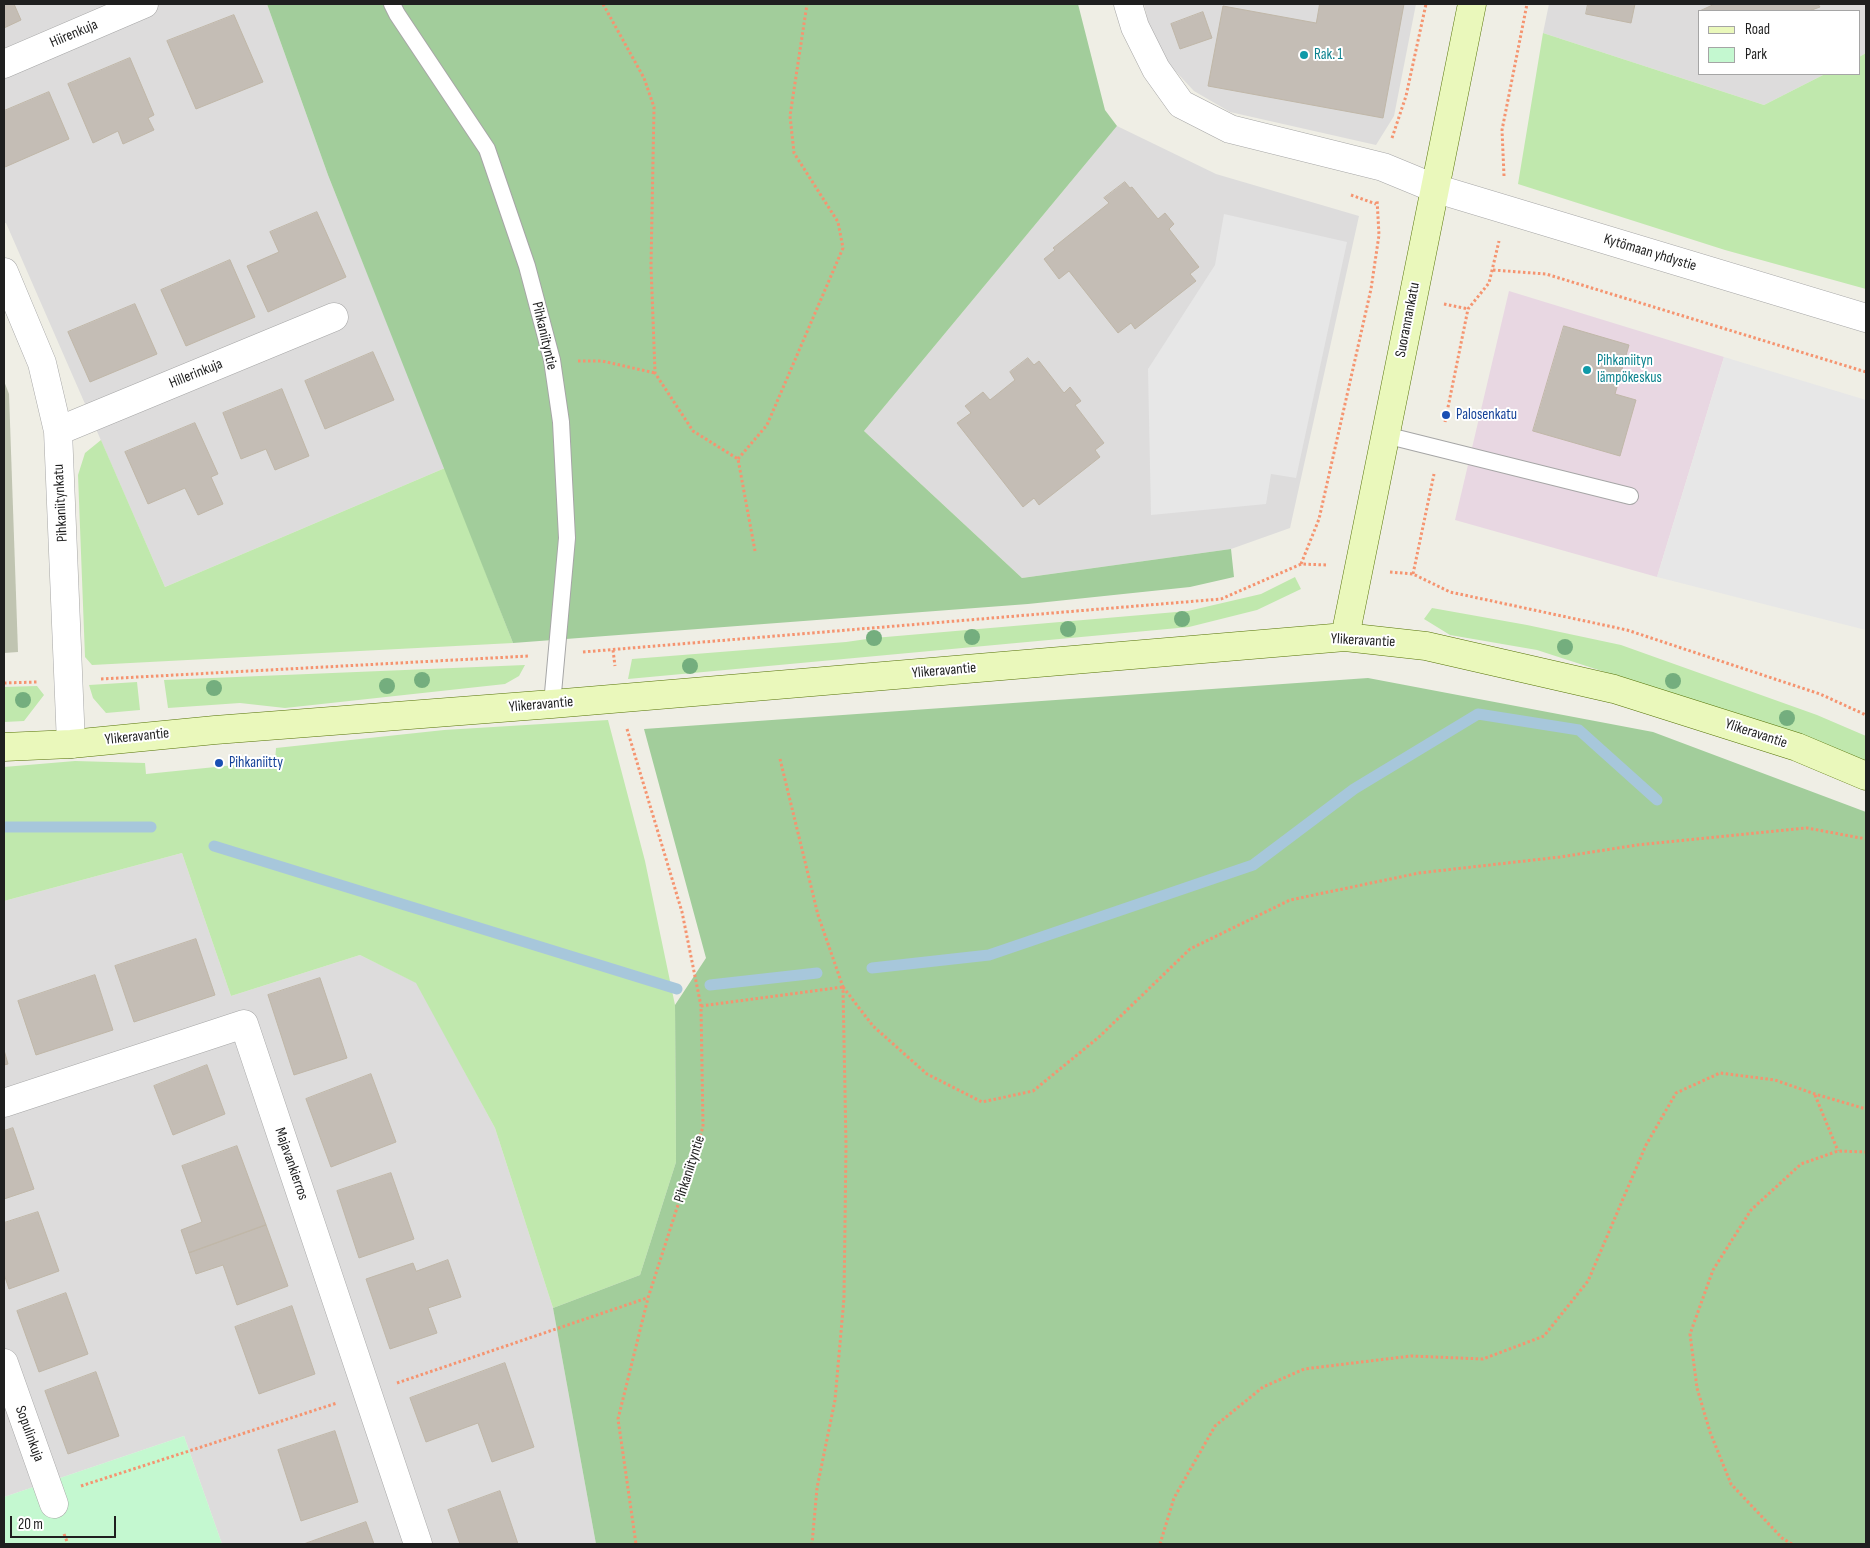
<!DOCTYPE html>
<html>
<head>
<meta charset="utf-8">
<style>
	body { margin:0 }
	#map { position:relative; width:1870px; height:1548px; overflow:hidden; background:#efeee5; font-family:"Sofia Sans Condensed",sans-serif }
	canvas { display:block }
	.frame { position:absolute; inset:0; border:5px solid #1f1f1f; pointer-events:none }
	.legend { position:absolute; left:1698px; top:10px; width:162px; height:65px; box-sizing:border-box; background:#fff; border:1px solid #a5a5a5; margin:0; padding:6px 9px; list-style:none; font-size:15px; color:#1f1f1f }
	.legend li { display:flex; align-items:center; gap:10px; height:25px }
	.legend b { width:25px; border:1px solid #a5a5a5 }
	.scale { position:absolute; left:10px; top:1516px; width:106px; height:22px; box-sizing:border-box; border:2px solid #1f1f1f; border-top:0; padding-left:6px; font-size:15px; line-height:18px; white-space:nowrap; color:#1f1f1f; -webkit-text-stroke:4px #fff; paint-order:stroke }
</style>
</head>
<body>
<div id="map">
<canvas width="1870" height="1548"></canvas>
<div class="frame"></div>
<ul class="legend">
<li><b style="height:6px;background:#eaf8bb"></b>Road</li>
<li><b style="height:14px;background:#c4f8d0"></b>Park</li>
</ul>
<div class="scale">20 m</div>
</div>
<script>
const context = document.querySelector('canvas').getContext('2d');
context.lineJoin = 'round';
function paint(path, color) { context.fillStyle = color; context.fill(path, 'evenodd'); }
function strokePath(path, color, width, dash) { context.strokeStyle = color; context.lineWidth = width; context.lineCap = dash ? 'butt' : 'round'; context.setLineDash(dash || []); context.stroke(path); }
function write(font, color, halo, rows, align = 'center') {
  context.font = font + ' "Sofia Sans Condensed",sans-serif'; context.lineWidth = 4; context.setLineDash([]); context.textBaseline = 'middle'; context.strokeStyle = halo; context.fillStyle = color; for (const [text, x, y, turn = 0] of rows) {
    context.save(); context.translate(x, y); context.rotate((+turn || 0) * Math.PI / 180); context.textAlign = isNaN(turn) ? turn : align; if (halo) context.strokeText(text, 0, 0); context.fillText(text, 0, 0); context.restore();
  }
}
const residential = new Path2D(`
	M4 4H267L328 175 445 468 165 587 6 223H4Z
	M1144 4H1416L1394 116 1376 145 1230 112 1194 91 1164 59 1148 22Z
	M1549 4H1866V53L1859 57V11H1699V74H1825L1764 105 1543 33Z
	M1117 126 1216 174 1359 216 1290 528 1231 549 1022 578 864 431Z
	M182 853 231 996 360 955 417 983 495 1128 553 1308 596 1544H222L184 1436 4 1497V901Z`);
const industrial = new Path2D(`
	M1509 291 1724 357 1657 577 1455 520Z`);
const construction = new Path2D(`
	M4 381 9 394 18 652 4 653Z`);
const grass = new Path2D(`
	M1543 33 1764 105 1825 74H1859V57L1866 53V289L1725 250 1518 184Z
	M101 440 165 587 445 468 513 643 92 665 85 657 78 475 85 453Z
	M1295 577 1301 589 1257 610 1189 627 628 679 632 659 846 642 874 638 1188 611 1261 594Z
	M1432 608 1527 625 1621 645 1817 715 1866 736V762L1811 739 1537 650 1450 635 1424 619Z
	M525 665 519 676 505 684 285 708 240 703 168 708 164 680Z
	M137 682 140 710 106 713 93 698 89 685Z
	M37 686 44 695 24 721 4 722V687Z
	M608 720 645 861 675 1005 676 1162 640 1275 553 1308 495 1128 416 983 360 955 231 996 182 853 4 901V767L75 761 145 763 146 774 275 761 276 748 444 730Z`);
const forest = new Path2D(`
	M267 4H1078L1105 110 1117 126 864 431 1022 578 1231 549 1234 577 1190 587 1028 604 513 643 328 175Z
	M1368 678 1653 732 1866 812V1544H596L553 1308 640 1275 676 1162 675 1005 706 958 644 729Z`);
const park = new Path2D(`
	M184 1436 222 1544H4V1497Z`);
const parking = new Path2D(`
	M1224 214 1347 242 1296 478 1271 474 1266 504 1151 515 1148 369 1215 265Z
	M1724 357 1866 400V630L1657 577Z`);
const stream = new Path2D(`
	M4 827H151
	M214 846 677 989
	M872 968 989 955 1253 865 1354 789 1478 714 1579 730 1657 800
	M710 985 817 973`);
const building = new Path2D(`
	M4 4H14L21 20 4 28Z
	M1320 4H1404L1383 118 1208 86 1223 6 1316 23Z
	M1588 4H1635L1631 23 1586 14Z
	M1715 4H1818L1820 7 1809 11H1700Z
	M1203 12 1212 38 1180 49 1171 24Z
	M234 15 263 82 196 109 167 41Z
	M130 58 154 115 148 118 154 130 123 144 118 131 93 143 68 84Z
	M49 92 69 139 5 167 4 163V111Z
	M1125 182 1130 188 1132 187 1158 219 1165 213 1174 224 1169 229 1199 267 1190 274 1196 281 1135 329 1131 323 1118 333 1069 271 1059 279 1044 259 1055 250 1053 248 1109 203 1104 198Z
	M317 212 346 277 268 312 247 266 279 252 270 232Z
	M230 260 255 317 186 346 161 290Z
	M135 304 157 354 90 382 68 332Z
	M1564 326 1629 345 1615 394 1636 400 1620 456 1533 431Z
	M373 352 394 400 325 429 305 381Z
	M1028 358 1034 365 1039 361 1064 393 1070 387 1081 401 1075 405 1104 443 1095 450 1100 457 1039 505 1034 498 1023 507 957 423 971 413 965 406 983 392 990 400 1015 380 1010 372Z
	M282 389 309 456 275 470 266 449 241 459 223 413Z
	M195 423 218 474 211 477 223 504 198 515 185 488 148 504 125 452Z
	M196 939 215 995 134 1022 115 966Z
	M95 975 113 1030 36 1055 18 1001Z
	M320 978 347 1058 294 1075 268 995Z
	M4 1050 8 1064 4 1065Z
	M207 1065 225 1114 173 1135 154 1086Z
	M371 1074 396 1142 331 1167 306 1099Z
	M13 1128 34 1189 4 1199V1131Z
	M237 1146 266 1225 189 1253 181 1230 202 1222 182 1166Z
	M391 1173 414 1239 359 1258 337 1191Z
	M38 1212 59 1271 9 1289 4 1274V1223Z
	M266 1225 288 1286 237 1305 223 1265 196 1274 189 1253Z
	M448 1260 461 1297 428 1308 437 1333 390 1349 366 1279 413 1263 416 1271Z
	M66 1293 88 1354 39 1372 17 1311Z
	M292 1306 315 1374 259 1394 235 1327Z
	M505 1363 534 1447 492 1462 478 1423 426 1442 410 1398Z
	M96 1372 119 1436 68 1454 45 1391Z
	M335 1431 358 1502 301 1521 278 1450Z
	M500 1491 518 1544H460L448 1510Z
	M366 1522 374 1544H304Z`);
const path = new Path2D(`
	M603 4 644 78 654 107 651 266 655 373 693 431 738 459 755 551
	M1392 138 1406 96 1426 4
	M1504 176 1502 130 1527 4
	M1351 195 1376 204
	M1493 270 1546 274 1866 372
	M1444 304 1468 309
	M578 361H602L655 373
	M1445 422 1468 309 1489 283 1499 241
	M738 459 767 425 843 248 838 222 794 153 790 116 807 4
	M1301 564 1319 519 1371 289 1379 235 1377 199
	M1390 572 1413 574 1450 592 1627 630 1820 694 1866 715
	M1413 574 1434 474
	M613 650 615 666
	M583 652 1221 599 1301 564 1327 565
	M101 679 529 656
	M4 683 37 682
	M627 729 682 912 701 1006 703 1127 648 1298 618 1419 636 1544
	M780 759 818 915 843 987 846 1146 844 1298 835 1400 817 1488 812 1544
	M843 987 873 1026 927 1074 982 1102 1033 1091 1099 1037 1190 949 1290 900 1419 873 1560 857 1637 845 1807 828 1866 839
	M701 1006 843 987
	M1815 1095 1838 1151
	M397 1383 647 1298
	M81 1486 337 1403
	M64 1534 68 1544
	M1160 1544 1174 1498 1215 1426 1263 1387 1304 1369 1411 1356 1483 1359 1544 1336 1588 1281 1646 1145 1676 1093 1720 1073 1775 1080 1815 1094 1866 1109
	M1792 1544 1782 1538 1731 1484 1710 1432 1697 1388 1690 1334 1713 1270 1751 1210 1801 1164 1838 1151 1866 1152`);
const lane = new Path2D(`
	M392 4 397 14 487 149 527 266 552 360 561 422 567 538 552 704
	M1385 435 1630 496`);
const street = new Path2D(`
	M1128 4 1135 27 1156 69 1181 104 1230 129 1383 167 1434 188 1866 318
	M4 64 144 4
	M4 272 42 363 58 431 71 744
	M58 431 334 317
	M4 1103 244 1024 418 1544
	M4 1363 54 1504`);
const secondary = new Path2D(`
	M1345 637 1472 4
	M4 747 71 744 215 730 552 704 1345 637 1426 646 1614 689 1797 747 1866 776`);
const trees = [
	[1182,619],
	[1068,629],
	[972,637],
	[874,638],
	[1565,647],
	[690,666],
	[422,680],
	[1673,681],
	[387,686],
	[214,688],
	[23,700],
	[1787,718]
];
const markers = [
	[1304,55,5,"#0f9aa8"],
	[1587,370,5,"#0f9aa8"],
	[1446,415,5,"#1a4fb4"],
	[219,763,5,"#1a4fb4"]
];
const streetNames = [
	["Hiirenkuja",74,34,-23],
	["Kytömaan yhdystie",1650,253,17],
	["Suorannankatu",1408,320,-79],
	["Pihkaniityntie",544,336,77],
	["Hillerinkuja",196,374,-22],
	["Pihkaniitynkatu",61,503,-93],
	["Ylikeravantie",1363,641,3],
	["Ylikeravantie",944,671,-5],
	["Ylikeravantie",541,705,-5],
	["Ylikeravantie",1756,734,18],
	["Ylikeravantie",137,737,-6],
	["Majavankierros",291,1164,71],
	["Pihkaniityntie",690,1169,-72],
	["Sopulinkuja",29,1434,70]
];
const cultureNames = [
	["Rak. 1",1314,55],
	["Pihkaniityn",1597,361],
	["lämpökeskus",1597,378]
];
const transitNames = [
	["Palosenkatu",1456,415],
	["Pihkaniitty",229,763]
];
paint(residential, '#dddcdc');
paint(industrial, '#e8d7e2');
paint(construction, '#c0c4b1');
paint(grass, '#c0e8ad');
paint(forest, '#a2cd9b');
paint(park, '#c4f8d0');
paint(parking, '#e7e7e7');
strokePath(stream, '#a7c7db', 11);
paint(building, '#c4bdb5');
strokePath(building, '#c0b7a8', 1);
strokePath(lane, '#a6a6a6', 18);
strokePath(street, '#a6a6a6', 29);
strokePath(secondary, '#567308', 29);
strokePath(path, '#f59470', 3, [2.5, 2.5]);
strokePath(lane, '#fff', 16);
strokePath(street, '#fff', 28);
strokePath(secondary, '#eaf8bb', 28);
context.fillStyle = '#74ae7e';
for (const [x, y] of trees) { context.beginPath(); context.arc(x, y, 8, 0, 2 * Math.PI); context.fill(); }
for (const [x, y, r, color] of markers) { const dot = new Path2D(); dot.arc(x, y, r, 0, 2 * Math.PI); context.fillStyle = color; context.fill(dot); strokePath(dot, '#fff', 2); }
write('15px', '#1f1f1f', '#fff', streetNames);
write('15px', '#0d838f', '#fff', cultureNames, 'left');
write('15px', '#164399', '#fff', transitNames, 'left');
</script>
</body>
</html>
